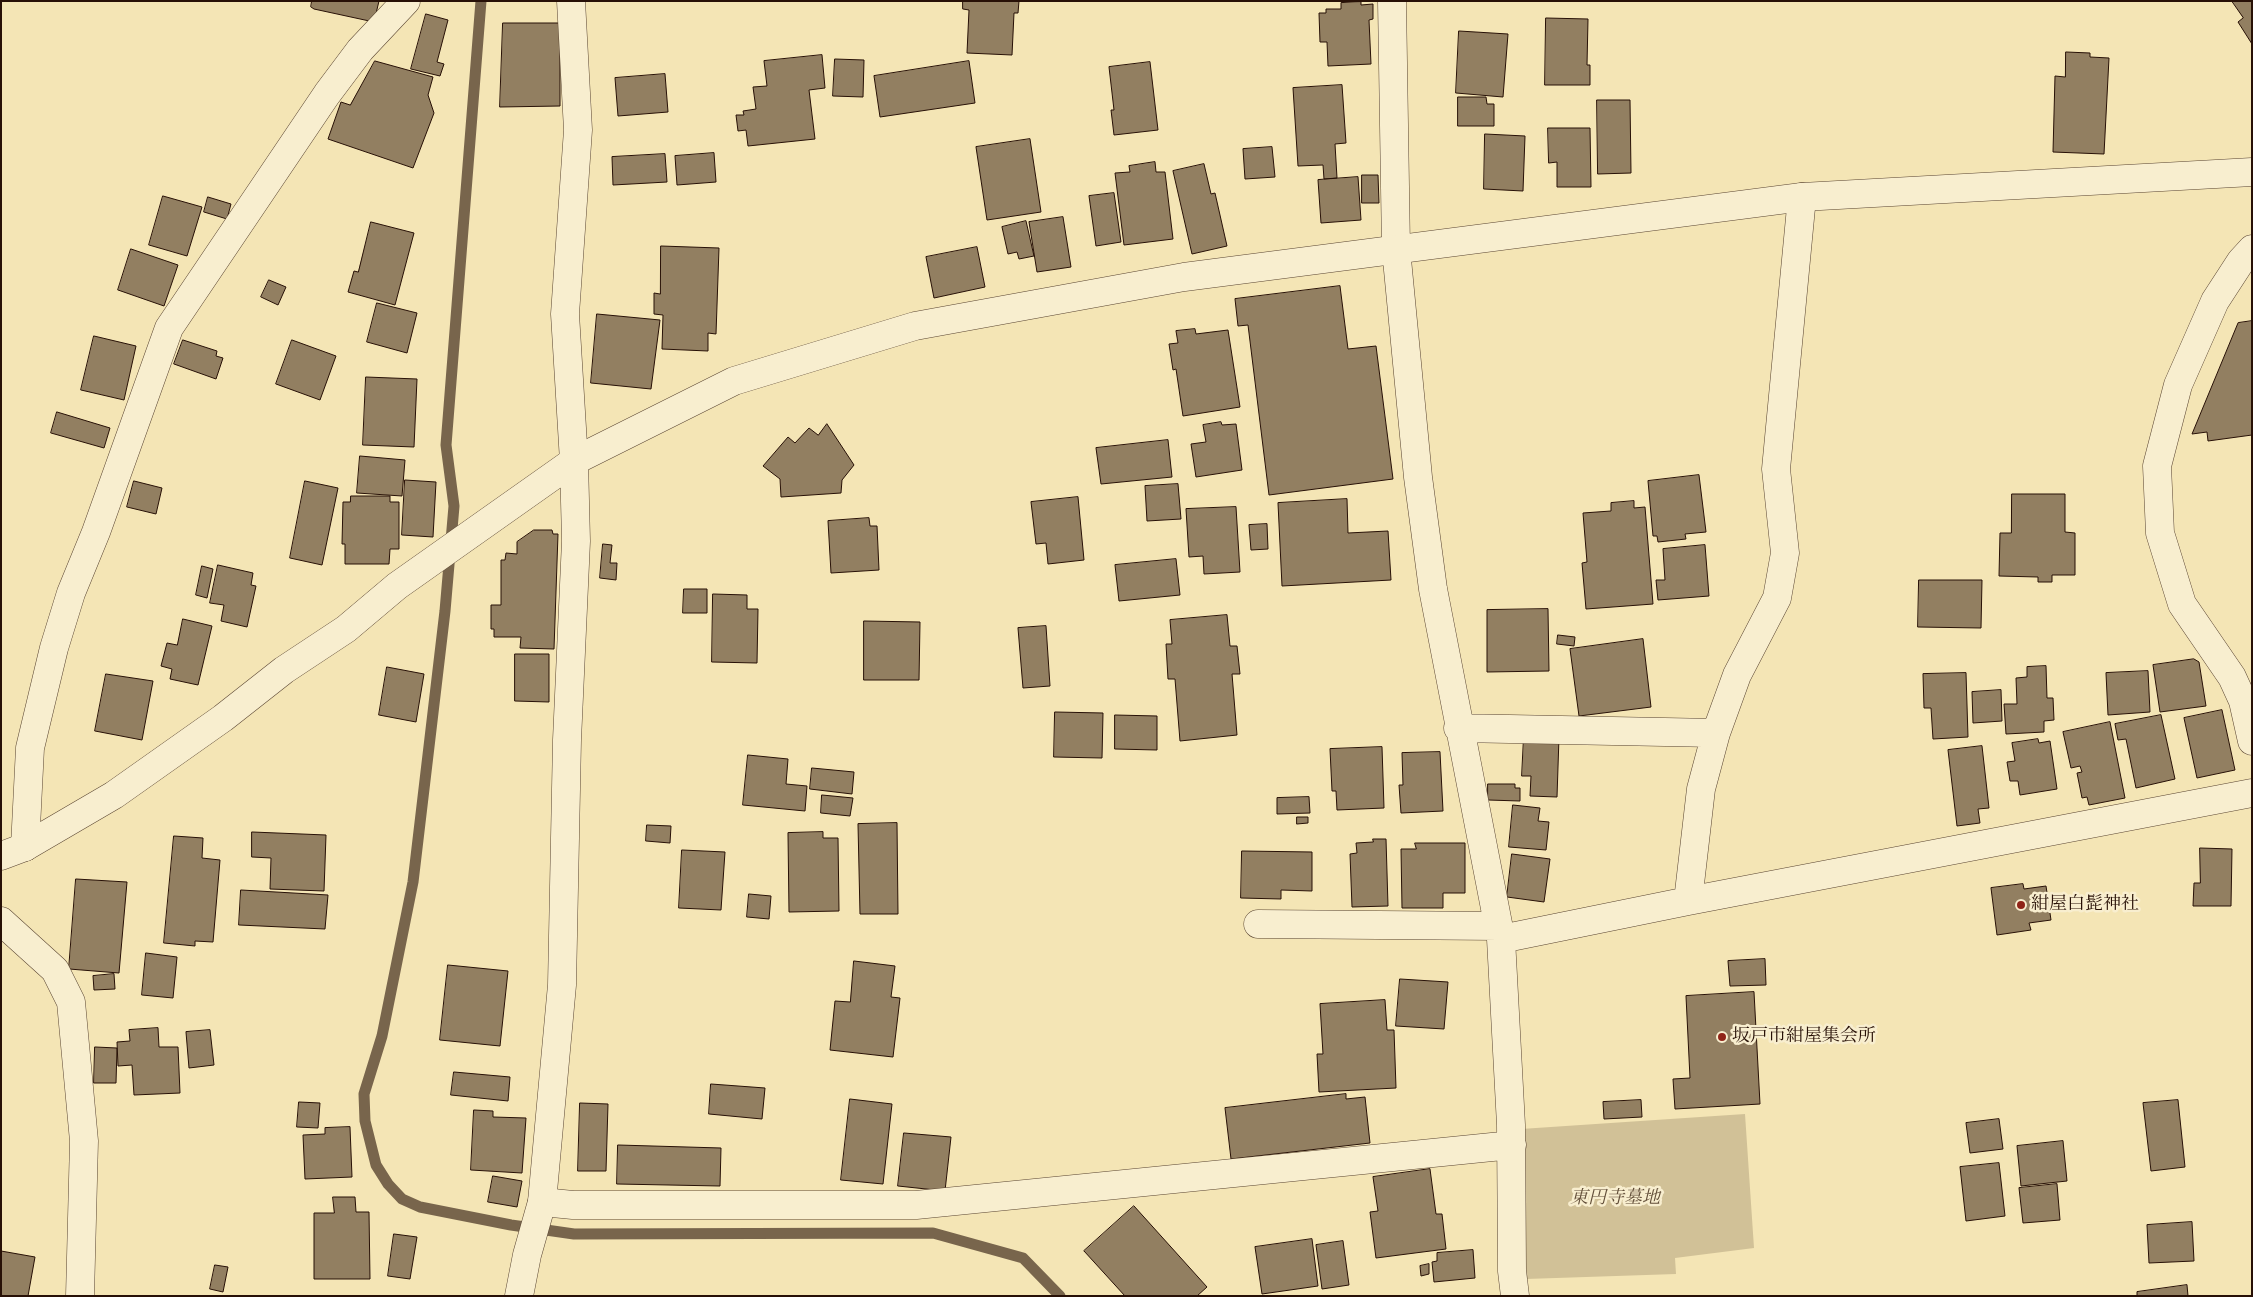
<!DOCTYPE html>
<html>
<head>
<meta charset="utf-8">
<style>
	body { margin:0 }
	#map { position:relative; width:2253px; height:1297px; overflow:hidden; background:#f4e5b5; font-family:"IM FELL English",serif }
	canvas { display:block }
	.frame { position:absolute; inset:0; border:2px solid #271006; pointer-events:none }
</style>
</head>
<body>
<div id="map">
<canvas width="2253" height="1297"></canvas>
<div class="frame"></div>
</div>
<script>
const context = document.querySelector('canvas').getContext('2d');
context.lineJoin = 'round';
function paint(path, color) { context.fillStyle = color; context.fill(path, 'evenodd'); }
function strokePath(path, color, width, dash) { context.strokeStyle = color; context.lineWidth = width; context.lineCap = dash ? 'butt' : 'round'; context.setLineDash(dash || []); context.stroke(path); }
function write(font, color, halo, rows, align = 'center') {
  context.font = font + ' "IM FELL English","Noto Serif JP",serif'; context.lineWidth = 5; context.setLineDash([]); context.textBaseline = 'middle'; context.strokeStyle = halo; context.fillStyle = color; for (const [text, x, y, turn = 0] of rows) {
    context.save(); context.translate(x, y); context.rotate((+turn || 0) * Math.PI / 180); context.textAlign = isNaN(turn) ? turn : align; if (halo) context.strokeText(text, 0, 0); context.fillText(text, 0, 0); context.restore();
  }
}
const green = new Path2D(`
	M1745 1114 1754 1248 1675 1258 1676 1274 1526 1279 1521 1129Z`);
const stream = new Path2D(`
	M481 1 446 445 454 506 445 611 413 882 382 1036 364 1094 365 1121 376 1165 388 1184 402 1199 420 1207 511 1225 574 1234 933 1233 1023 1258 1060 1296`);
const building = new Path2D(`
	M312 1H379L374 22 314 9 311 7Z
	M963 1H1019L1018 13H1014L1012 55 967 53 969 10 963 9Z
	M2232 1H2252V44L2238 22 2243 18Z
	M1361 2V5L1373 4V19L1369 20 1371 64 1328 66 1327 42H1320L1319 13H1326V9H1341V3Z
	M426 14 448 20 437 62 444 64 440 76 411 69Z
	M1546 18 1588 19 1587 65H1590V85H1545Z
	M503 23H560V106L500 107Z
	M1459 31 1508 34 1503 97 1456 93Z
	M2066 52 2090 53V57L2109 58 2104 154 2053 152 2055 76 2065 77Z
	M822 55 825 88 809 90 815 139 748 146 746 130 738 131 736 115H744L743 111 756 109 753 87 767 86 764 61Z
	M835 59 864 60 863 97 833 96Z
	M375 61 433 77 428 95 434 113 413 168 328 139 341 102 350 105Z
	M969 61 975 103 880 117 874 76Z
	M1150 62 1158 130 1114 135 1111 110H1114L1109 67Z
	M665 74 668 112 618 116 615 78Z
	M1342 85 1346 143 1335 144 1337 178 1324 179 1323 165 1298 166 1293 88Z
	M1458 97H1486L1487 104H1494V126H1458Z
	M1597 100H1630L1631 173 1598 174Z
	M1548 128H1590L1591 187H1557V162L1549 163Z
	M1485 134 1525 136 1523 191 1484 189Z
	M1030 139 1041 212 987 220 976 147Z
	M1272 147 1275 177 1245 179 1243 149Z
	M714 153 716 182 677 185 675 156Z
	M665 154 667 182 613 185 612 157Z
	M1155 162 1156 172H1165L1173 239 1124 245 1115 173 1130 172 1129 166Z
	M1204 164 1211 194 1215 193 1227 246 1192 254 1173 171Z
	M1362 175H1378L1379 203H1362Z
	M1358 177 1361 220 1321 223 1318 180Z
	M1114 193 1121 242 1096 246 1089 196Z
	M163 196 202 207 187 256 149 245Z
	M208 197 231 204 227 219 204 212Z
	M1063 217 1071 267 1037 272 1029 222Z
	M1026 221 1034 256 1019 259 1017 252 1008 254 1002 227Z
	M371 222 414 233 395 305 348 292 354 271 358 272Z
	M661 246 719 248 716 334 708 333V351L662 349 663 315 654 314V293L660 294Z
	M977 247 985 287 934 298 926 257Z
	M131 249 178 265 164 306 118 290Z
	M269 280 286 287 278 305 261 297Z
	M1340 286 1348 349 1376 346 1393 479 1269 495 1248 325 1238 326 1235 299Z
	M377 303 417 313 407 353 367 342Z
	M597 314 660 320 651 389 591 383Z
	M2252 321V435L2208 441 2207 432 2192 434 2238 323Z
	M1195 329 1196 334 1228 330 1240 407 1183 416 1176 369 1173 370 1169 344 1178 343 1176 331Z
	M94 336 136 346 124 400 81 390Z
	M183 340 217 351 216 356 223 358 216 379 174 364Z
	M292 340 336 356 320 400 276 384Z
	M366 377 417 379 414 447 363 445Z
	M57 412 110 428 104 448 51 433Z
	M1221 422 1222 425 1236 424 1242 470 1196 477 1191 444 1206 442 1203 425Z
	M827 424 854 465 842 480 841 493 781 497 780 479 763 466 788 437 795 443 809 428 818 435Z
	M1168 440 1172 477 1101 484 1096 448Z
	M360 456 405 460 402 496 357 493Z
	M1699 475 1706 532 1685 534 1686 539 1658 542 1657 536H1653L1648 481Z
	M405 480 436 482 433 537 402 535Z
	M134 481 162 488 156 514 127 507Z
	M305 481 338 488 322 565 290 558Z
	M1178 484 1181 519 1147 521 1145 486Z
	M2012 494H2065V532L2075 533V575H2052V582H2038V577L1999 576 2000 533H2011Z
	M351 496H390V502H399V549H390L389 564H345V544H342L343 502H350Z
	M1078 497 1084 560 1048 564 1046 543 1036 544 1031 502Z
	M1347 499 1348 533 1388 531 1391 580 1282 586 1278 503Z
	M1634 501V508L1645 507 1653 604 1586 609 1582 563 1587 562 1583 513 1611 511V503Z
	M1236 507 1240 572 1204 574 1203 556 1189 557 1186 509Z
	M869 518 870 526H877L879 570 831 573 828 521Z
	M1267 524 1268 549 1251 550 1249 525Z
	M534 530H552L553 534H558L554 649 520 648 521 637H494V629H491V605H501V560H505L506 553 517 554V542Z
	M603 544 612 545 610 563H617L616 580 600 578Z
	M1705 545 1709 596 1658 600 1656 580H1665L1663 549Z
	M1176 559 1180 595 1119 601 1115 565Z
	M218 565 253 573 251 585 256 586 247 627 221 621 224 605 210 603Z
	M202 566 213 569 207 598 196 595Z
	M1919 580H1982L1981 628 1918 627Z
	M684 589H707V613H683Z
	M713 594 747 595V609H758L757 663 712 662Z
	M1548 609 1549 671 1487 672V610Z
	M1227 615 1230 646H1237L1240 674H1232L1237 735 1180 741 1175 679H1168L1166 644H1172L1170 620Z
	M183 619 212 626 198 685 170 679 172 669 161 666 167 643 177 645Z
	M864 621 920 622 919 680H864Z
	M1046 626 1050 686 1023 688 1018 628Z
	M1558 635 1575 637 1574 646 1557 644Z
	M1643 639 1651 707 1579 716 1570 649Z
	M515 654H549V702L515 701Z
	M2194 659 2199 662 2206 706 2160 712 2153 665Z
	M2046 666 2047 698H2053L2054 720 2044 721V732L2006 734 2004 704H2017L2016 678 2027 677V667Z
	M387 667 424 674 416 722 379 715Z
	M2148 671 2150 712 2108 715 2106 673Z
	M1966 673 1968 737 1933 739 1931 708H1924L1923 674Z
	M106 674 153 681 142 740 95 731Z
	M2001 690 2002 721 1973 723 1972 692Z
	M2222 710 2235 770 2197 778 2184 718Z
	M1055 712 1103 713 1102 758 1054 757Z
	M1115 715 1157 716V750L1115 749Z
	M2161 715 2175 779 2136 788 2126 739 2118 740 2115 724Z
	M2110 722 2125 798 2089 805 2087 797 2082 798 2077 773 2082 772 2080 766 2071 768 2063 732Z
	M1524 736 1559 737 1557 797 1530 796 1531 776H1522Z
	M2038 739 2039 743 2050 741 2057 789 2020 795 2018 781H2010L2007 762 2015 761 2012 743Z
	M1982 746 1989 808 1978 809 1980 823 1957 826 1948 750Z
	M1382 747 1384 808 1337 810 1336 791H1332L1330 749Z
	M1440 752 1443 811 1401 813 1399 785H1403L1402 753Z
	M748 755 788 759 786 784 807 786 805 811 743 805Z
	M812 768 854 772 852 794 810 789Z
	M1488 784H1515V788H1520V801L1488 800Z
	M822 795 853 798 850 816 821 813Z
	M1309 797 1310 813 1277 814V798Z
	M1513 805 1540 808 1538 821 1549 822 1546 850 1509 847Z
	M1297 817H1308V823L1297 824Z
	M897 823 898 914H860L858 824Z
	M647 825 671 826 670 843 646 841Z
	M252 832 326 835 324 891 270 889 271 858 252 857Z
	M823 832V838H838L839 911 789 912 788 833Z
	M174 836 203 838 202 858 220 860 213 942 195 941V946L164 943Z
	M1373 839H1386L1388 906 1352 907 1350 854 1357 853 1356 843 1373 842Z
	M1415 843H1465V893H1443V908H1402L1401 849H1416Z
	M2200 848 2232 849 2231 906H2193L2194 883H2200Z
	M682 850 725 852 721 910 679 908Z
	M1242 851 1312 852V891L1281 890V899L1241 898Z
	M1512 854 1550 859 1544 902 1507 897Z
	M76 879 127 882 119 973 69 969Z
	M2023 884 2024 889 2046 886 2051 920 2029 923 2031 930 1997 935 1991 888Z
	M241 890 328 895 325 929 239 925Z
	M749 894 771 896 769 919 747 917Z
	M146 953 177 957 173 998 142 995Z
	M1765 959 1766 985 1730 986 1728 961Z
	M854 961 895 966 891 997 900 998 893 1057 830 1050 835 1001 850 1002Z
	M448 965 508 971 500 1046 440 1040Z
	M114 974 115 989 94 990 93 976Z
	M1400 979 1448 982 1444 1029 1396 1026Z
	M1754 992 1760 1104 1675 1109 1673 1079 1690 1078 1686 996Z
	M1385 1000 1387 1030H1394L1396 1088 1319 1092 1317 1054H1323L1320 1004Z
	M158 1028 159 1047H178L180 1093 134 1095 132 1065 118 1066 117 1042 130 1041 129 1030Z
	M210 1030 214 1065 189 1068 186 1032Z
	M95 1047 117 1048 116 1083H94Z
	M454 1072 510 1077 508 1101 451 1095Z
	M711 1084 765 1088 762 1119 709 1114Z
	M1346 1094V1099L1365 1097 1370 1143 1231 1159 1225 1108Z
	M850 1099 892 1104 883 1184 841 1180Z
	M1641 1100 1642 1117 1604 1119 1603 1102Z
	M2178 1100 2185 1167 2151 1171 2143 1103Z
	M299 1102 320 1103 318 1128 297 1127Z
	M580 1103 608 1104 606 1171H578Z
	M474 1110 493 1111V1117L526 1118 522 1173 471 1170Z
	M1999 1119 2003 1149 1970 1153 1966 1123Z
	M350 1127 352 1177 305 1179 303 1135 325 1134V1128Z
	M904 1133 951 1137 945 1191 898 1186Z
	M2063 1141 2067 1181 2021 1186 2017 1146Z
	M618 1145 721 1148 720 1186 617 1184Z
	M1999 1163 2005 1216 1966 1221 1960 1167Z
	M1430 1169 1436 1214H1442L1446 1249 1376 1258 1370 1212 1378 1211 1373 1177Z
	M493 1176 522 1181 517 1207 488 1202Z
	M2057 1184 2060 1220 2023 1223 2019 1188Z
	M333 1197H355L356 1212H369L370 1279H314V1213H334Z
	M1134 1206 1207 1287 1197 1296H1125L1084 1251Z
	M2192 1222 2194 1261 2149 1263 2147 1225Z
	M394 1234 417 1237 410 1279 388 1276Z
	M1312 1239 1318 1286 1262 1294 1255 1247Z
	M1343 1241 1349 1285 1322 1289 1316 1245Z
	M1473 1250 1475 1278 1434 1282 1432 1262 1437 1261V1253Z
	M1 1251 35 1257 28 1296H1Z
	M1429 1264V1274L1421 1276 1420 1266Z
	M215 1265 228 1267 223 1292 210 1289Z
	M2187 1285 2188 1296H2137V1292Z`);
const minor = new Path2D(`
	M571 1 578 130 565 314 574 461
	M1392 1 1396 249 1418 477 1433 589 1501 939 1511 1125 1512 1271 1515 1296
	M2252 249 2241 261 2215 301 2178 385 2157 466 2160 533 2182 604 2232 677 2243 701 2252 741
	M1458 728 1716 733
	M25 847 30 748 54 648 71 593 96 532 169 328 327 94 360 50 406 1
	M1688 901 1701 789 1716 733 1737 675 1777 598 1785 553 1776 469 1802 197
	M1 921 55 970 71 1002 84 1141 80 1296
	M1258 924 1498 926
	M1501 939 1688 901 2252 793
	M542 1202 573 1205H916L1512 1145`);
const tertiary = new Path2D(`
	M1 856 25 847 114 795 223 718 284 670 346 629 397 586 574 461 734 381 915 326 1184 277 1802 197 2252 172
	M519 1296 527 1255 542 1202 562 985 567 740 576 541 574 461`);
const markers = [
	[2021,905,5,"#8f2418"],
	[1722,1037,5,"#8f2418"]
];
const poiNames = [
	["紺屋白髭神社",2031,905],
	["坂戸市紺屋集会所",1732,1037]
];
const parkNames = [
	["東円寺墓地",1615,1199]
];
paint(green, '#d1c197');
strokePath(stream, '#78654c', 11);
paint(building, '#927f61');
strokePath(building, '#271006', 1);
strokePath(minor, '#5a4532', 29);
strokePath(tertiary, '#5a4532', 29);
strokePath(minor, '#f8eecf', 28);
strokePath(tertiary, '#f8eecf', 28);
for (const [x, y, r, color] of markers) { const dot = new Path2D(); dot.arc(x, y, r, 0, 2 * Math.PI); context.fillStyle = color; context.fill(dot); strokePath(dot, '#f8eecf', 2); }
write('18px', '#271006', '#f8eecf', poiNames, 'left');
write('italic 18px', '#624e39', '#f8eecf', parkNames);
</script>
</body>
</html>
